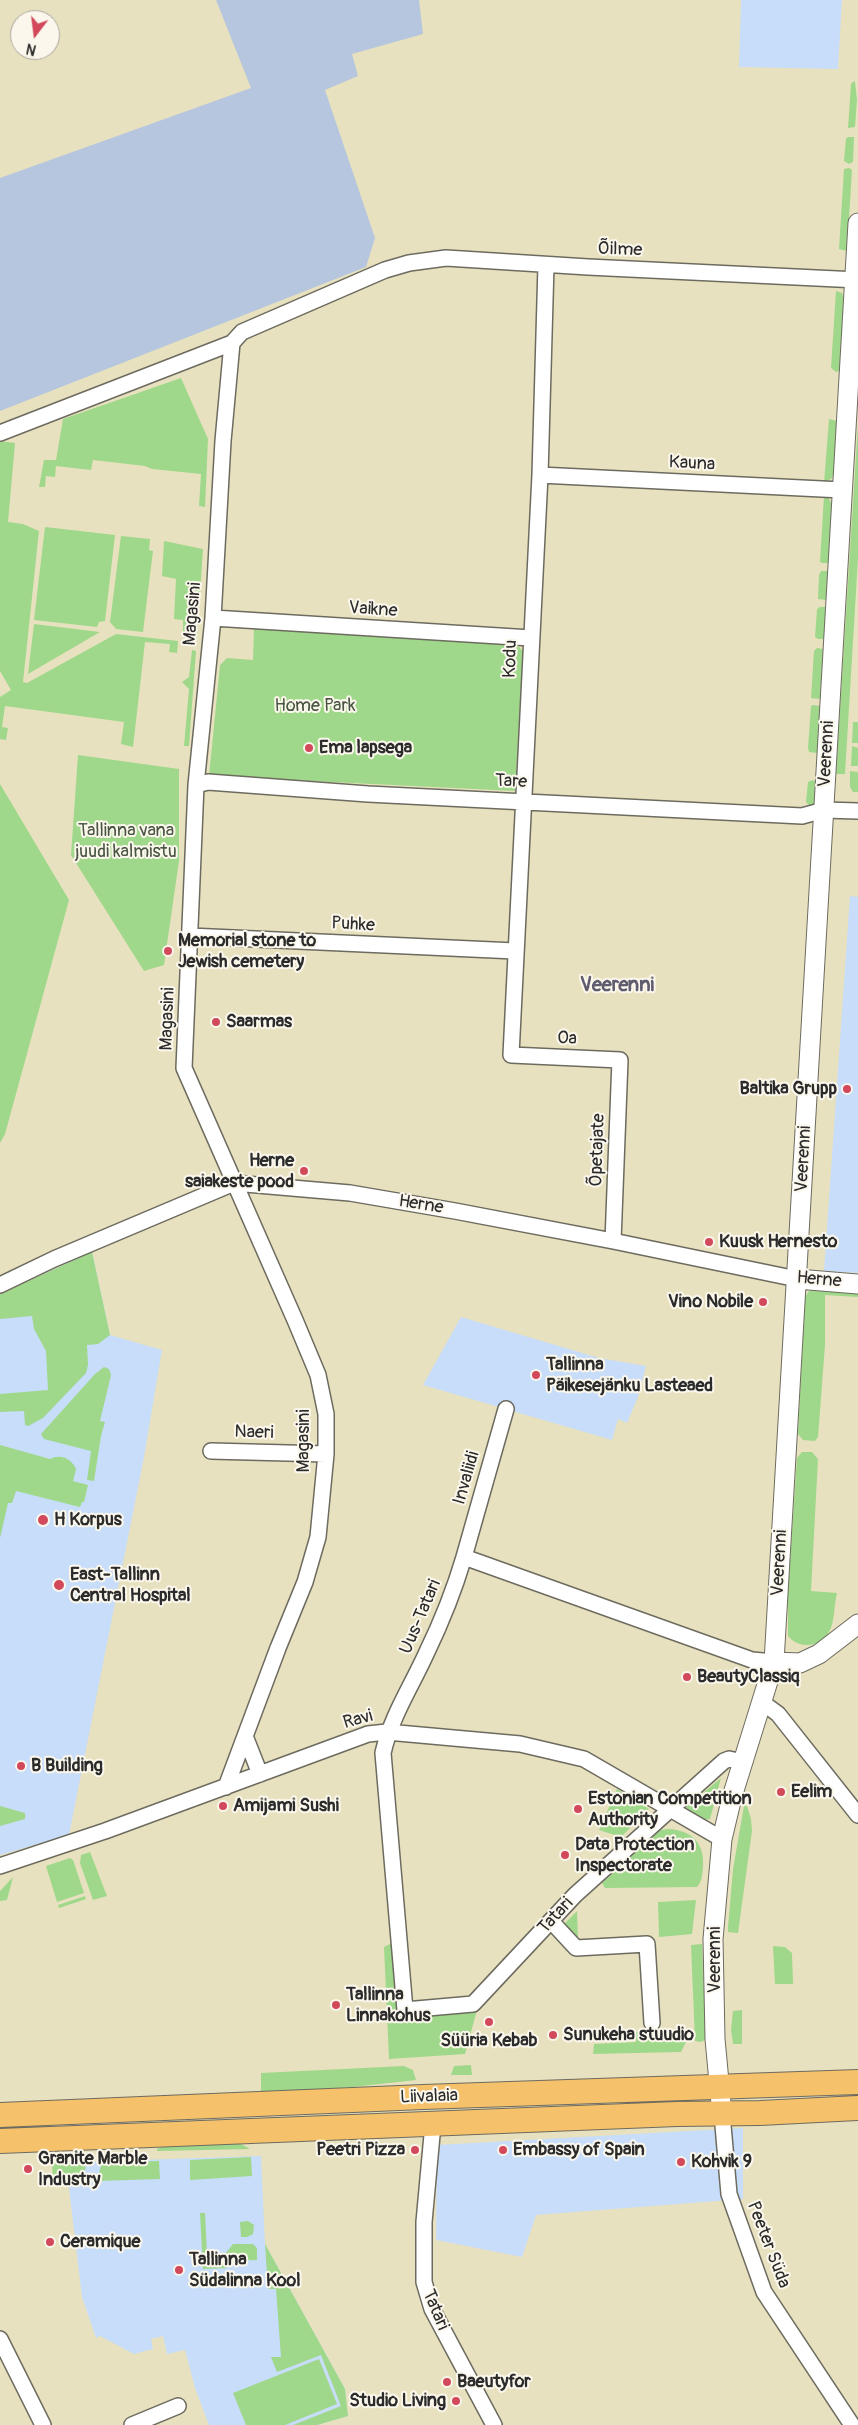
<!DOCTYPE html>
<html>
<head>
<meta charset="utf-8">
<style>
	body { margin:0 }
	#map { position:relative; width:858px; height:2425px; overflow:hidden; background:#e8e1bf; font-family:Pangolin,sans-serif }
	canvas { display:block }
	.north { position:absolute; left:10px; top:10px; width:50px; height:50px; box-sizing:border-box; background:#fbf7ec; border:1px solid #a8a59f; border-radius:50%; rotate:195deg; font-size:14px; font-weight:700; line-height:20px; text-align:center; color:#2b2b2b }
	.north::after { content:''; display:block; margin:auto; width:18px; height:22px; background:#d1495b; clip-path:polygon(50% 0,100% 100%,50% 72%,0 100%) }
</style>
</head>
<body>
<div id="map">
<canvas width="858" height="2425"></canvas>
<div class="north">N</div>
</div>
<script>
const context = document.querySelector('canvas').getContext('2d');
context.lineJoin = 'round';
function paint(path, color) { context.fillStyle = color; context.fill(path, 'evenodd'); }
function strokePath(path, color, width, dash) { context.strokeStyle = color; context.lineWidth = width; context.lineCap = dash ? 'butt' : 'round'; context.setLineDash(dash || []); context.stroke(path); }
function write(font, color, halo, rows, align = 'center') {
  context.font = font + ' Pangolin,sans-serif'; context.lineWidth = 4; context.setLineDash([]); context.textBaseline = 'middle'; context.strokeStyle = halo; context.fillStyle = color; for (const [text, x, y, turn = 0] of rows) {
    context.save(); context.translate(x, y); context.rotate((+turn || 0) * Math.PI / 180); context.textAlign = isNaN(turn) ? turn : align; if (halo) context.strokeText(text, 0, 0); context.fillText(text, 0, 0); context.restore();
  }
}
const built = new Path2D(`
	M741 0H842L838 69 739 67Z
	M850 896 858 897V1273L824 1271Z
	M92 1252 110 1335 162 1350 144 1457 69 1835 0 1855V1294Z
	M461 1317 599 1358 646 1366 638 1397 627 1423 618 1419 612 1440 423 1385Z
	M743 2128V2199L536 2215 522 2257 436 2240 437 2145Z
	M261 2156 265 2244 345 2389 348 2416 317 2425H209L195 2388 185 2350 167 2354 163 2336 151 2339 153 2349 134 2354 100 2336 96 2338 82 2297 67 2172 76 2171V2162Z`);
const industrial = new Path2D(`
	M216 0H419L423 34 352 54 358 76 325 90 375 238 366 267 0 411V178L251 88Z`);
const green = new Path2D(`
	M854 81 855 82 857 100 855 127 848 128 851 84Z
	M849 137H854L853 162 849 164 844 161 846 138Z
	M849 168 852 170 847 251 839 249 844 169Z
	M836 291 842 293 844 299 840 371 836 372 831 368Z
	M181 378 208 439 205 507 199 506 201 474 152 469 145 466 93 460 91 470 56 466 55 477 46 476 45 487H39L44 460H56L63 419Z
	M829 419 837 421 834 475 831 479 824 483Z
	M858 424V558L845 774H836Z
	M0 441 15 443 8 522 23 524 39 531 23 682 27 683 116 634 178 641 177 653 169 652 170 644 145 642 133 747 121 744 124 722 5 706 2 727 8 728 6 740 0 739V697L11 690 0 671Z
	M824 495 828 497 833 506 829 563H822L820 562Z
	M45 527 115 535 105 621 99 622 97 627 34 620Z
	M121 536 150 539 149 550 153 551 143 632 116 629 110 622Z
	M164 541 203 549 197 639 183 635V620L174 619 176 579 162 576Z
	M821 571H828L826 600 818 599 819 575Z
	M820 607H826L824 639H818L815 637 817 609Z
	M34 624 100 632 28 674Z
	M254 626 517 645 523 651 515 791 209 776 220 665 227 658 253 660Z
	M817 648 823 649 820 699 811 698 814 651Z
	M192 650 196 651 189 746H184L189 689 182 682 189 677Z
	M813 705 820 706 817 753 809 752 808 748 811 706Z
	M853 722H858V743H852Z
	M852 746 858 748V766H851Z
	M78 755 179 769V861L164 965 144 971 71 855Z
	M850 771 858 772V792H853L850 787Z
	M812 780 815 781 814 805 811 807 806 802 808 782Z
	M0 784 69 900 5 1134 0 1143Z
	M92 1252 110 1335 98 1344 87 1345 88 1365 86 1373 43 1418 28 1426 25 1425 24 1411 0 1412V1394L48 1390 46 1351 34 1329 32 1316 0 1319V1294Z
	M816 1289 858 1291V1297L825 1295V1345L818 1437 815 1441 803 1440 798 1434 805 1297 809 1291Z
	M104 1367 109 1369 111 1375 100 1421 105 1422 101 1436 94 1481 87 1480 91 1451 44 1439 41 1434 95 1374Z
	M0 1445 50 1459C60 1454 71 1458 76 1469L73 1481 88 1485 84 1502H82L80 1507 16 1491 12 1503H8L0 1538Z
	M802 1452H812L818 1459 811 1591 837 1593C834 1604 835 1622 829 1632 820 1648 799 1649 788 1636V1592L797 1458Z
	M721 1778 710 1819 704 1820 685 1808Z
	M617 1789 649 1809 621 1837 599 1830Z
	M0 1806 25 1813V1819L0 1826Z
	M744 1806H747L751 1819 752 1831 738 1933 728 1932V1927L733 1869Z
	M668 1829C693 1830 705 1844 703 1868 702 1876 702 1881 697 1887L605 1888 602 1883 660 1830Z
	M90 1852 107 1896 93 1900 80 1863 81 1855Z
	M70 1858 73 1860 84 1893 57 1902 46 1866Z
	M13 1877 7 1900 0 1901V1891Z
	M85 1896 86 1899 59 1908 58 1905Z
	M696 1900 692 1934 659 1937 658 1902Z
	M577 1911 578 1939 562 1926Z
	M394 1942 400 2011 477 2010 465 2054 389 2059 384 1947Z
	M702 1944 706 2040 700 2042 695 2041 691 1945Z
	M773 1946 785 1947 792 1953 793 1984H775Z
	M742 2010V2044H733L731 2030 733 2011Z
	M688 2029V2038L681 2052 593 2054 594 2044 636 2042V2032Z
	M471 2065 472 2075H451L454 2066Z
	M404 2066 413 2070 416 2080 353 2087 264 2093 261 2091V2073Z
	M237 2142 250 2149 157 2151V2149L167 2145Z
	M251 2157 252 2176 190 2180V2160Z
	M159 2161 160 2179 97 2181 102 2162Z
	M52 2162H86L85 2171 76 2180 53 2182Z
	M200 2213H205L207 2254 226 2253 233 2244H253L257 2248V2260L227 2261V2268L203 2269Z
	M248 2221 254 2225 253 2234 247 2237H241L240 2222Z
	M265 2244 345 2389 348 2416 317 2425H293L341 2406 321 2355 277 2372 271 2357H281L276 2289H268Z
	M319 2359 337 2404 285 2425H246L233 2393Z`);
const minor = new Path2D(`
	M546 265 540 475 511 1055 620 1060 613 1241
	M0 433 232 343
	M540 475 842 490
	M213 618 531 638
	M196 785 208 782 368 794 802 816 824 810 858 811
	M190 936 515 951
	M0 1285 54 1259 234 1183 350 1193 455 1211 613 1241 797 1279
	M211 1451 326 1454
	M464 1557 506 1409
	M763 1703 778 1714 858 1815
	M245 1736 260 1774
	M743 1762 729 1759 724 1761 575 1895 473 2004 405 2010 383 1753C391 1717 411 1687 426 1654 441 1623 454 1591 464 1557L752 1660 774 1662
	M226 1787 278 1648 305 1582 318 1537 326 1454V1414L318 1375 295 1320 184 1068 196 785 213 618 223 441 232 343 242 332 385 270 409 263 446 258 588 267 858 280
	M0 1866 105 1831 368 1734 387 1732 520 1744 584 1759 722 1839
	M551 1921 576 1948 647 1944 652 2023
	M722 2114 729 2194 764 2292 852 2425
	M433 2124 424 2222V2282L432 2309 494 2425
	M0 2339 43 2425
	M132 2425 178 2406`);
const tertiary = new Path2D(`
	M797 1279 858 1284
	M774 1662 800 1663 819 1654 858 1624
	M722 2114 715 2039 713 1939 722 1839 732 1797 774 1662 858 223`);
const primary = new Path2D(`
	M0 2115 423 2097 858 2082
	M0 2141 677 2114 760 2113 858 2108`);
const markers = [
	[309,748,5,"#d1495b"],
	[168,951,5,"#d1495b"],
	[216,1022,5,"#d1495b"],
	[847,1089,5,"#d1495b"],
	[304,1171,5,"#d1495b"],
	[709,1242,5,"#d1495b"],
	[763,1302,5,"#d1495b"],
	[536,1375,5,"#d1495b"],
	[43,1520,6,"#d1495b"],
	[59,1585,6,"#d1495b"],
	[687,1677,5,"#d1495b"],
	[21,1766,5,"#d1495b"],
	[781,1792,5,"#d1495b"],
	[223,1806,5,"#d1495b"],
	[578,1809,5,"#d1495b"],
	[565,1855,5,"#d1495b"],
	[336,2005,5,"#d1495b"],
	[489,2022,5,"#d1495b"],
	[553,2035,5,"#d1495b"],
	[415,2150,5,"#d1495b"],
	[503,2150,5,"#d1495b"],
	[681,2162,5,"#d1495b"],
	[28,2169,5,"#d1495b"],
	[50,2242,5,"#d1495b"],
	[179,2270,5,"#d1495b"],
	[447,2382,5,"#d1495b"],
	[456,2401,5,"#d1495b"]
];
const streetNames = [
	["Õilme",620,250,2],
	["Kauna",692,464,3],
	["Vaikne",373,610,4],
	["Magasini",193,614,-85],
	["Kodu",511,659,-88],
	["Veerenni",827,754,-87],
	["Tare",511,782,3],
	["Puhke",353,925,3],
	["Magasini",168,1019,-88],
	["Oa",567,1039,3],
	["Õpetajate",598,1150,-88],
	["Veerenni",804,1159,-87],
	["Herne",421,1205,9],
	["Herne",819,1280,5],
	["Naeri",254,1433,2],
	["Magasini",304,1441,-90],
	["Invaliidi",467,1478,-74],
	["Veerenni",780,1563,-87],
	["Uus-Tatari",421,1617,-67],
	["Ravi",358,1720,-15],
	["Tatari",556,1916,-47],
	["Veerenni",715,1960,-90],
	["Liivalaia",429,2097,-2],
	["Peeter Süda",768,2245,69],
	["Tatari",435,2310,67]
];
const parkNames = [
	["Home Park",315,706],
	["Tallinna vana",126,831],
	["juudi kalmistu",126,852]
];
const poiNames = [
	["Ema lapsega",319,748],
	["Memorial stone to",178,941],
	["Jewish cemetery",178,962],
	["Saarmas",226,1022],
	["Baltika Grupp",837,1089,"right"],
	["Herne",294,1161,"right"],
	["saiakeste pood",294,1182,"right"],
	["Kuusk Hernesto",719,1242],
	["Vino Nobile",753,1302,"right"],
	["Tallinna",546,1365],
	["Päikesejänku Lasteaed",546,1386],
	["H Korpus",54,1520],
	["East-Tallinn",70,1575],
	["Central Hospital",70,1596],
	["BeautyClassiq",697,1677],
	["B Building",31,1766],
	["Eelim",791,1792],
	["Estonian Competition",588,1799],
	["Authority",588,1820],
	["Amijami Sushi",233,1806],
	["Data Protection",575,1845],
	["Inspectorate",575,1866],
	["Tallinna",346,1995],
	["Linnakohus",346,2016],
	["Sunukeha stuudio",563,2035],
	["Süüria Kebab",489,2041,"center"],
	["Peetri Pizza",405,2150,"right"],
	["Embassy of Spain",513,2150],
	["Granite Marble",38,2159],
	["Industry",38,2180],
	["Kohvik 9",691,2162],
	["Ceramique",60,2242],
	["Tallinna",189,2260],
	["Südalinna Kool",189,2281],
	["Baeutyfor",457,2382],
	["Studio Living",446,2401,"right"]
];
const quarterNames = [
	["Veerenni",617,986]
];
paint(built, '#c7ddf9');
paint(industrial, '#b5c6de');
paint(green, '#9fd88a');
strokePath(minor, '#6d6b5f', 18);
strokePath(tertiary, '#6d6b5f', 21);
strokePath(primary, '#6d6b5f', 26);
strokePath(minor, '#fff', 15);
strokePath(tertiary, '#fff', 19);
strokePath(primary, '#f6c16b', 24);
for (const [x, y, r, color] of markers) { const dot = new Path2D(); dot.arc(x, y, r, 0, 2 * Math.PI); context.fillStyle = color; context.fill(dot); strokePath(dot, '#fbf7ec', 2); }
write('18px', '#2b2b2b', '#fbf7ec', streetNames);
write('18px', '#485643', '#fbf7ec', parkNames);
write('bold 18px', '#2b2b2b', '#fbf7ec', poiNames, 'left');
write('bold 20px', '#605c6f', '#fbf7ec', quarterNames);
</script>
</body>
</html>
